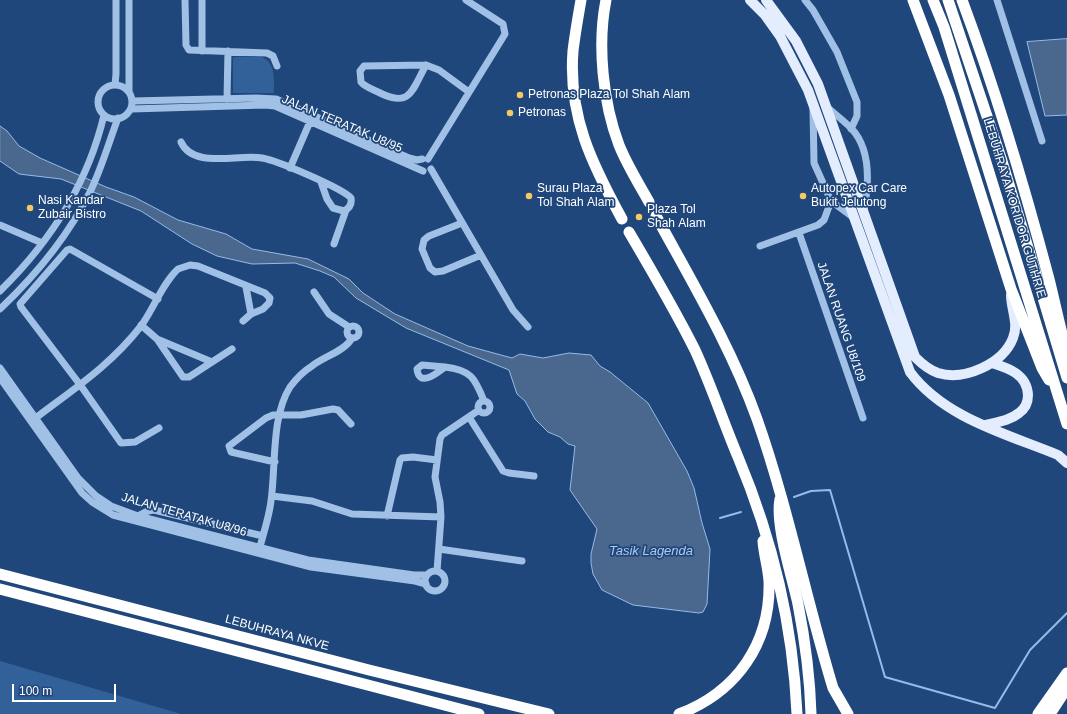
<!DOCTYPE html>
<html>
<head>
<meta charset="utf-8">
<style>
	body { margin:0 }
	#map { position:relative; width:1067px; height:714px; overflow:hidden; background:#20477b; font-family:Helvetica,sans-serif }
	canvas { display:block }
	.scale { position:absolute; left:12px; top:684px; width:104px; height:18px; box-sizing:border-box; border:2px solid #fff; border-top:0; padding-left:5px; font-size:12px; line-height:14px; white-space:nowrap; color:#fff; -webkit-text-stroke:3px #20477b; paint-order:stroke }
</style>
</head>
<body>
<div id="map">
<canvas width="1067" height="714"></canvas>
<div class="scale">100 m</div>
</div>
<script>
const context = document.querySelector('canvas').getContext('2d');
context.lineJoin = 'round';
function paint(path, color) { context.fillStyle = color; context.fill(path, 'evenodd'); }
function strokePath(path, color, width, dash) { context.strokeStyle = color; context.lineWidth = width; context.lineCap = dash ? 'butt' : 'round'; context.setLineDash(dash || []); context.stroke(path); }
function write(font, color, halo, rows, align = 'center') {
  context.font = font + ' Helvetica,sans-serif'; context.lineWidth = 3.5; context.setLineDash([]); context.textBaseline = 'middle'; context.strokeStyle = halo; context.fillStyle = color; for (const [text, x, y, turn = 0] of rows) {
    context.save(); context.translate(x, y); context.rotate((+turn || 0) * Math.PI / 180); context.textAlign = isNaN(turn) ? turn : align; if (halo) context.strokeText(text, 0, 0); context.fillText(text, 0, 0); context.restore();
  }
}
const green = new Path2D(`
	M259 56C276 61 274 78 274 93H233V58L235 57Z
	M0 661 181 714H0Z`);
const water = new Path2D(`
	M1067 39V115L1045 116 1027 42Z
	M0 126 7 131 19 146 40 158 106 187 134 197 178 220 226 234 252 249 308 259 349 279 363 293 395 314 468 346 512 358 520 354 543 358 569 353 591 355 600 366 610 372 648 403 687 471 694 488 702 523 710 549 707 604 703 612 699 613 633 605 602 590 593 574 591 563V554L597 529 570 490 575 446 568 444 560 437 548 432 535 419 525 401 517 394 509 370 406 328 356 298 334 277 320 271 295 263 252 264 217 256 192 244 141 211 61 179 19 174 0 161Z`);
const stream = new Path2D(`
	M794 497 811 491 830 490 885 677 995 708 1030 650 1067 613
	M720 518 741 512`);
const minor = new Path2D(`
	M129 0V92
	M185 0 186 45 189 50 267 53 273 56 277 66
	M805 0 813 10 837 52 857 102V116L851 129
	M997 0 1042 141
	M202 51V0
	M426 65C412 90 411 108 380 93 374 90 365 87 361 82L360 71 364 66 426 65 439 70 469 92
	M115 85 116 74V0
	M98 102a17 17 0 1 1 34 0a17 17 0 1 1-34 0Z
	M227 99 228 51
	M133 101 256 98 276 99 409 158 417 160 422 159
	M828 108C835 114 844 121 851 128 871 149 869 184 864 210
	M131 109 265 105 275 106 423 171
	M813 109 814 163 831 201 854 218
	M181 142C193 169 237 154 262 158 276 160 342 188 351 198 352 204 350 208 344 211L333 208 327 199 321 182
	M428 159 505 34 503 24 466 0
	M290 168 312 117
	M431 169 513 310 528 327
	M462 223 429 236 424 240 422 249 430 268 435 272 443 271 481 255
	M0 225 42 243
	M799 233 863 418
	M334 244 346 210
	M760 246 818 225 824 220 831 201
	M0 291C50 242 88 183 104 115
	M314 292 329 314 349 327
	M158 299 70 249 67 250 20 304 21 307 81 386 121 443 135 442 159 428
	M0 309C36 275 69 235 91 190 102 167 109 142 118 118
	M243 321 251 314
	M141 325 157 339 212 362 189 377H183L157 339
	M347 332a6 6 0 1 1 12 0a6 6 0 1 1-12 0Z
	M212 362 232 349
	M422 365 445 367C437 373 419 388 417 369Z
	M445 367C471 370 475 378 484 401
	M0 368 78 478 96 496 111 506 138 516 308 560 414 575H427
	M0 378 82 493 92 502 113 515 311 567 415 581 426 584
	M478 407a6 6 0 1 1 12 0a6 6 0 1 1-12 0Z
	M469 417 503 471 509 473 534 476
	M33 420C72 390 110 366 141 326 154 308 162 284 178 269L190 265 198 266 265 293 270 298 269 303 263 309 251 314 246 287
	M275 462 231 452 229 446 266 418 273 415H301L333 409 338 410 351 424
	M272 496 312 501 352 514 441 517
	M138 516 148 511 154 510 263 536
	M387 516 400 460 402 458 413 457 437 460
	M439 549 522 561
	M259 551C263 534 269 518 271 501 276 466 271 417 290 387 296 379 304 371 312 366 323 357 345 351 352 338
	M437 571 441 517 440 502 435 477 440 439 442 435 479 410
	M425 581a10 10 0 1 1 20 0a10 10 0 1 1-20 0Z`);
const major = new Path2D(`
	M750 0 765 15 780 36 808 90 910 372C944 418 1007 434 1058 455L1067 463
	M766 0 796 41 818 84 915 357C922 364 929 370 938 373 964 381 1003 364 1013 338 1019 324 1011 309 1011 295
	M985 425C997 422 1009 421 1019 413 1026 408 1028 402 1028 395 1027 374 1008 368 992 363`);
const highway = new Path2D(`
	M581 0C578 17 575 34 573 51 568 116 592 164 622 219
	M606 0C597 45 603 103 619 145 627 165 639 184 649 202
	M913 0 949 95 1011 289 1042 368 1049 380
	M933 0 944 27 1067 424
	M948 0 1002 161 1067 378
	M962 0C996 91 1024 185 1049 279 1055 303 1060 328 1067 353
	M656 216C692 282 731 347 757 419 788 507 806 599 833 688L848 714
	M629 232C652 271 675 310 695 350 711 385 723 421 738 457 772 538 793 625 797 714
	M780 499C775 525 792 576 798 604 805 640 810 677 811 714
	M0 574 369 670 549 714
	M0 589 479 714
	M679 714C737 692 771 643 769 581 768 567 764 555 763 541
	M1038 714 1067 673
	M1050 714 1067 688`);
const markers = [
	[520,95,4,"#f4ca62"],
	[510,113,4,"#f4ca62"],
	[529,196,4,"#f4ca62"],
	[803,196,4,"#f4ca62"],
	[30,208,4,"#f4ca62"],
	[639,217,4,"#f4ca62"]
];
const poiNames = [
	["Petronas Plaza Tol Shah Alam",528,95],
	["Petronas",518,113],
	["Surau Plaza",537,189],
	["Tol Shah Alam",537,203],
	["Autopex Car Care",811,189],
	["Bukit Jelutong",811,203],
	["Nasi Kandar",38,201],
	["Zubair Bistro",38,215],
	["Plaza Tol",647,210],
	["Shah Alam",647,224]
];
const streetNames = [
	["JALAN TERATAK U8/95",342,124,23],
	["LEBUHRAYA KORIDOR GUTHRIE",1014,208,73],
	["JALAN RUANG U8/109",841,322,71],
	["JALAN TERATAK U8/96",184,515,16],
	["LEBUHRAYA NKVE",277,633,15]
];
const waterNames = [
	["Tasik Lagenda",651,551]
];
paint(green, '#326199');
paint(water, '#4a678e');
strokePath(water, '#95bbe8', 1);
strokePath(stream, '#95bbe8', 2);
strokePath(minor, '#a1c0e6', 7);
strokePath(major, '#e3edfd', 10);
strokePath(highway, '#fff', 11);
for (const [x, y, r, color] of markers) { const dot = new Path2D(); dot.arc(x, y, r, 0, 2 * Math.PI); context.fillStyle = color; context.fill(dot); strokePath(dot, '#20477b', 1.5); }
write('12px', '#fff', '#20477b', poiNames, 'left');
write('12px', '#fff', '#20477b', streetNames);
write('italic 13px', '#adcaee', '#20477b', waterNames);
</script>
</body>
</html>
